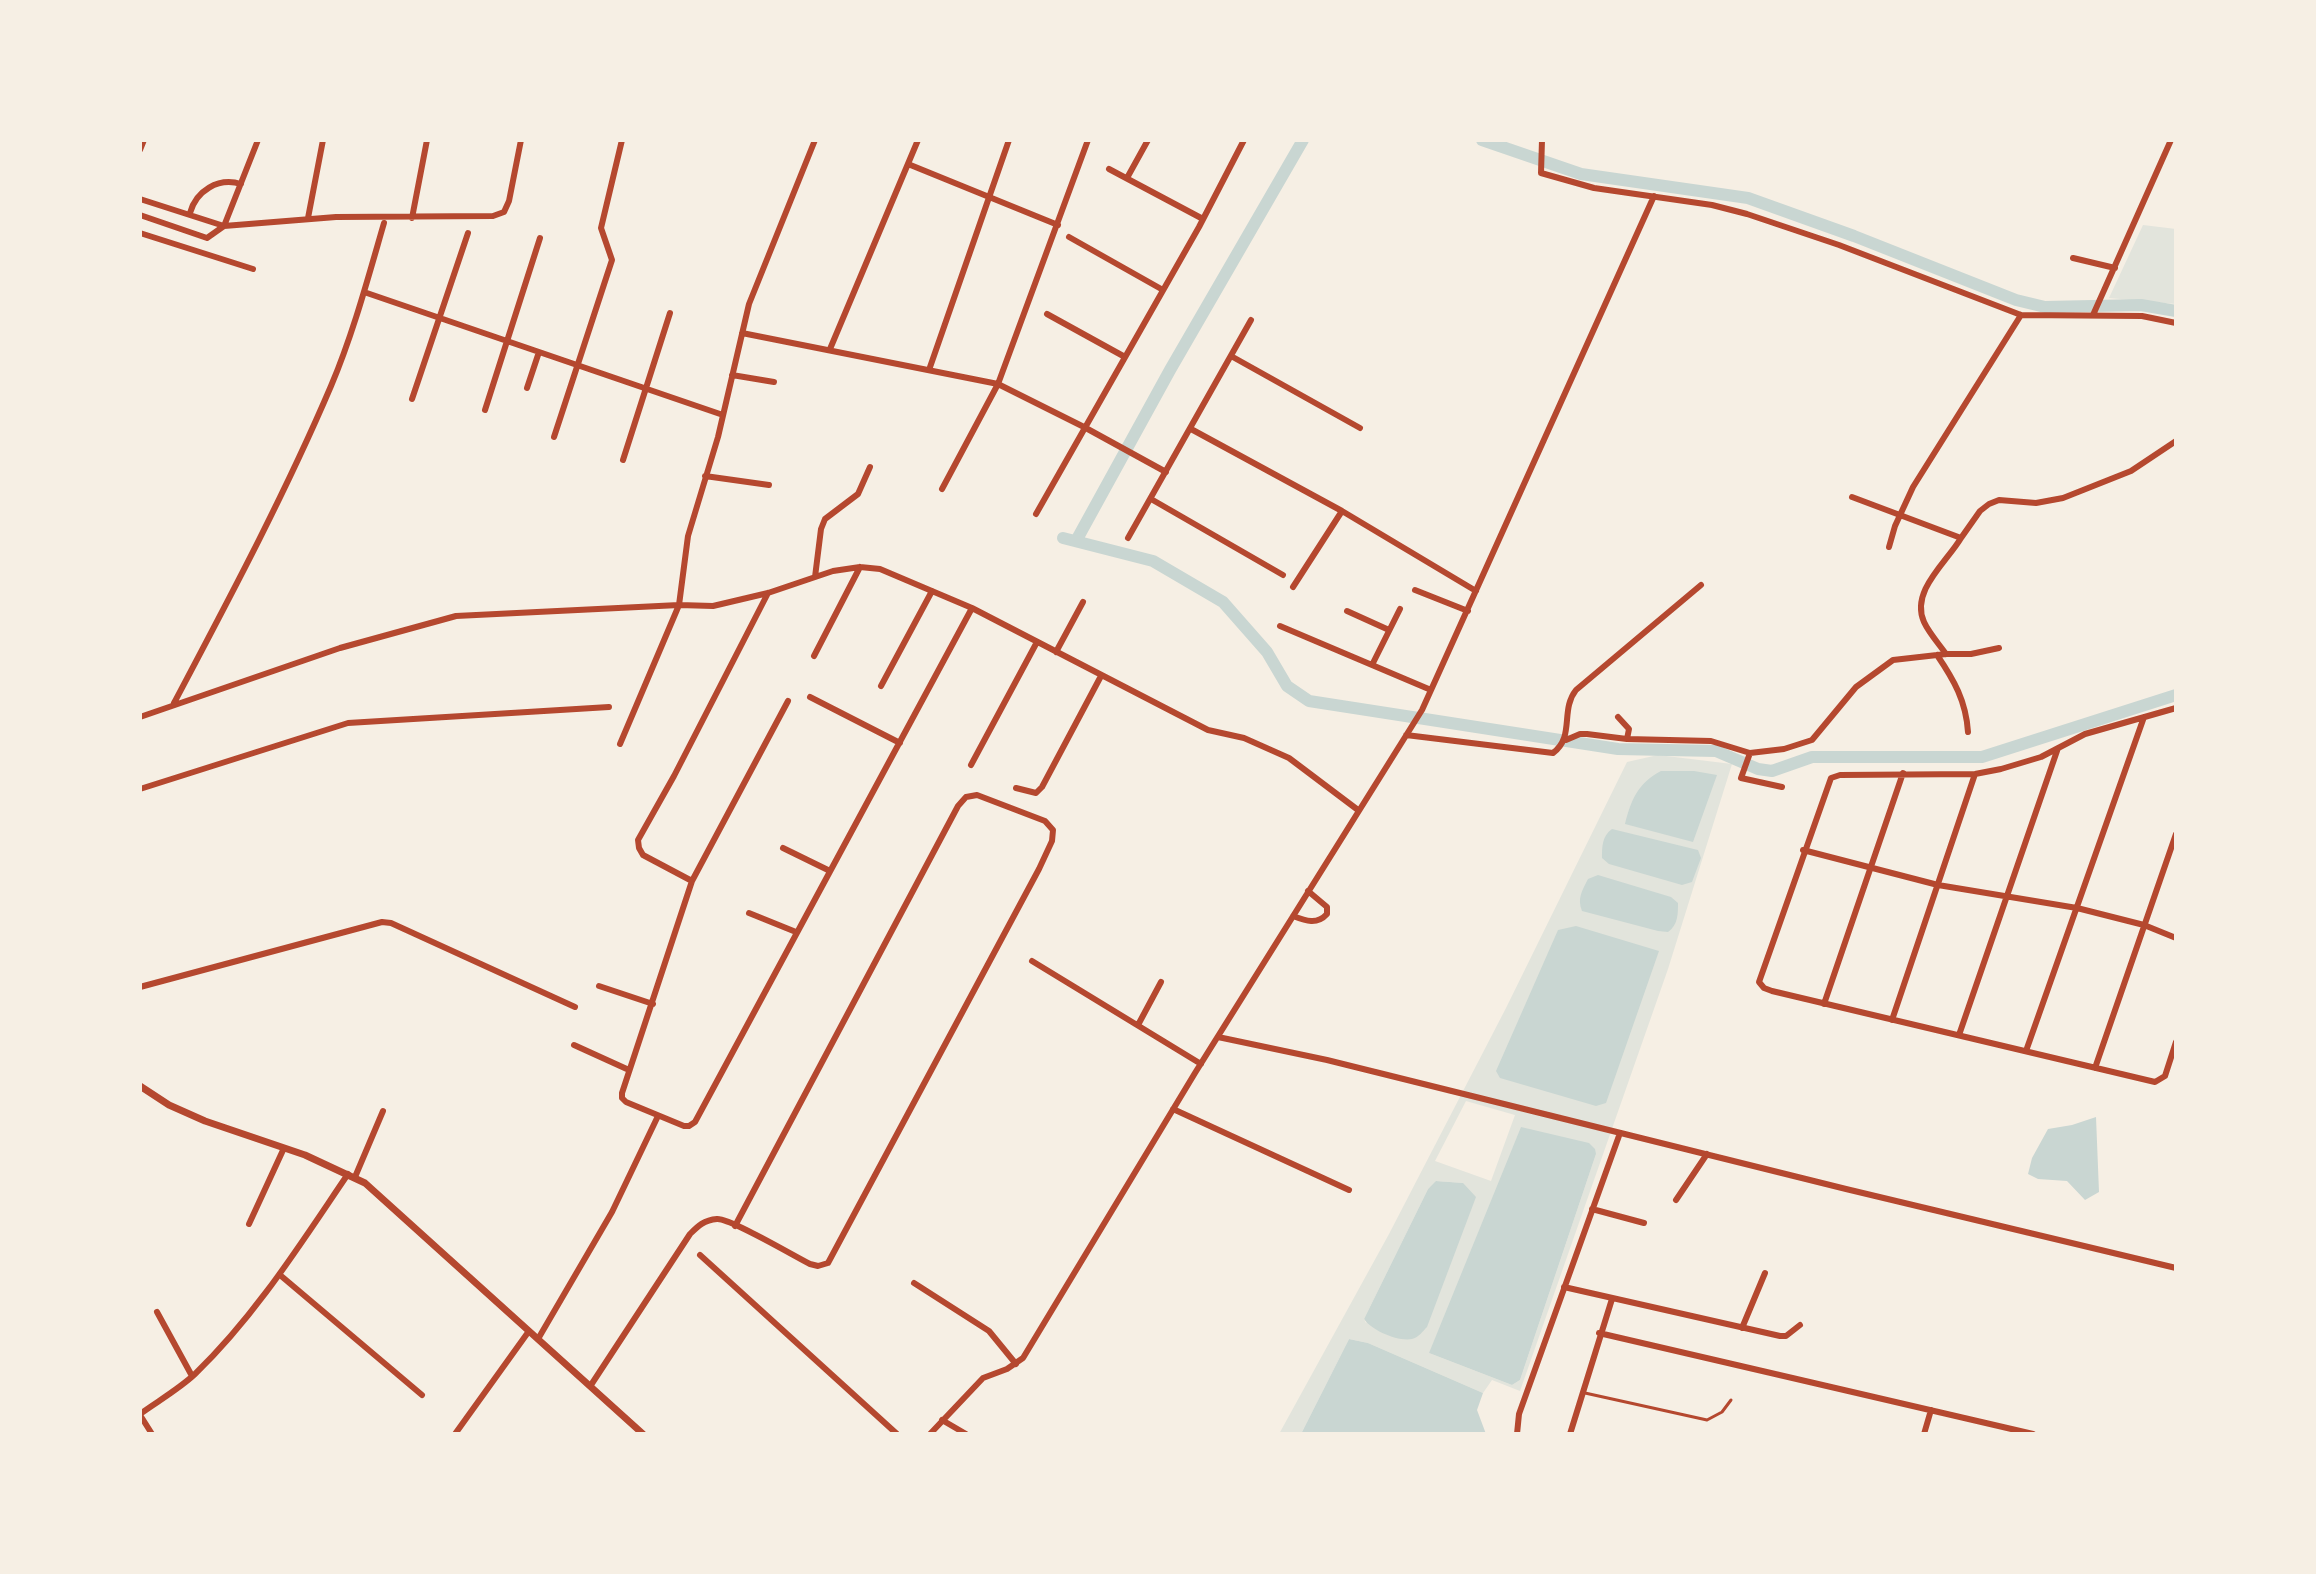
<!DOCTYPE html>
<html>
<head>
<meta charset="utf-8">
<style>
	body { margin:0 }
	#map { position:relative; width:2316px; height:1574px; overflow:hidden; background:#f6efe4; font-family:Arial,sans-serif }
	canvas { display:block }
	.frame { position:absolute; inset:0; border:142px solid #f6efe4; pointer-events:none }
</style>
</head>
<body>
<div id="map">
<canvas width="2316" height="1574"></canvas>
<div class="frame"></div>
</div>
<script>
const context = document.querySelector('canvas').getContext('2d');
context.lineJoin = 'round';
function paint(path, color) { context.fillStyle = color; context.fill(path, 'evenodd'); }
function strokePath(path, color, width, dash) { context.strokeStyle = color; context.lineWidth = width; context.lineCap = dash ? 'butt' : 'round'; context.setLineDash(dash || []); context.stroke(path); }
const green = new Path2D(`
	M2143 225 2176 229V304L2109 298Z
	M1658 755 1732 764 1668 969 1520 1391 1492 1380 1483 1393 1368 1343 1349 1339 1301 1434H1279L1389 1234 1506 1008 1627 762ZM1466 1101 1515 1115 1491 1181 1435 1161ZM1596 1154 1520 1380 1512 1385 1429 1353ZM1437 1181 1463 1183 1366 1323 1364 1319 1428 1189Z`);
const water = new Path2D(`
	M1661 771H1694L1717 775 1693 842 1625 824C1631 800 1638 783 1661 771Z
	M1612 829 1698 850 1701 858 1692 882 1682 885 1609 864 1602 858C1602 847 1602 836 1612 829Z
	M1598 875 1671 897 1678 903C1678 914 1678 925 1668 932L1658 931 1582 911C1577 898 1582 891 1588 879Z
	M1576 926 1659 951 1606 1103 1596 1106 1500 1078 1496 1071 1558 930Z
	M2096 1117 2099 1192 2085 1200 2067 1181 2038 1179 2028 1174 2032 1158 2048 1129 2072 1125Z
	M1521 1127 1589 1143 1595 1149 1596 1154 1520 1380 1512 1385 1429 1353Z
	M1436 1181 1463 1183 1476 1197 1427 1327C1423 1331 1418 1338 1412 1339 1398 1342 1371 1330 1364 1319L1428 1189Z
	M1349 1339 1368 1343 1483 1393 1477 1410 1486 1434H1301Z`);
const canal = new Path2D(`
	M1482 140 1581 174 1748 198 1854 236 2016 300 2045 307 2141 305 2176 311
	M1063 538 1153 561 1223 602 1267 652 1287 686 1309 701 1618 749 1716 751 1758 769 1772 771 1812 757H1982L2176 695
	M1076 541 1170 370 1303 140`);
const service = new Path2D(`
	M1585 1393 1707 1420 1722 1412 1731 1400`);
const minor = new Path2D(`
	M1542 140 1541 173 1594 188 1712 205 1747 214 1839 245 2021 315 2142 316 2176 323
	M140 150 144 140
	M908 164 1058 225
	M1109 169 1203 219
	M1127 178 1148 140
	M140 199 224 226 336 217 493 216 504 212 509 201 521 140
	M190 213C196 191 218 177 241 184
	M140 215 207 238 224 226 258 140
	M308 218 323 140
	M412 218 427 140
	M140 233 253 269
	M1069 237 1163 290
	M2073 258 2115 268
	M364 292 723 415
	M1047 314 1125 357
	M2093 315 2171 140
	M742 333 998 384 1084 427 1166 472
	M830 349 918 140
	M1231 356 1360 428
	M929 370 1009 140
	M732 375 774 382
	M527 388 539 352
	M412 399 468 233
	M485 410 540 238
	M1191 429 1342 511 1476 591
	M554 437 612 260 601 228 622 140
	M623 460 670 313
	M705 476 769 485
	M942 489 998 384 1088 140
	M1852 497 1961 538C1947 562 1910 591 1924 622 1929 633 1939 644 1946 654
	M1151 499 1283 575
	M1036 514 1199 227 1244 140
	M1128 538 1251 320
	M1961 538 1980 511 1989 504 1999 500 2036 503 2063 498 2131 471 2176 441
	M1889 547 1895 526 1913 487 2021 315
	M815 577 821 529 825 519 858 494 870 467
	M1293 587 1342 511
	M1415 590 1468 611
	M1347 611 1389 630
	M1280 626 1431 690
	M1056 652 1083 602
	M1937 655C1954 680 1966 701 1968 732
	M814 656 860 567
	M1372 665 1400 609
	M881 686 932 591
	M810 697 900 743
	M788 701 692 881 622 1093V1098L626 1102 684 1126H689L695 1122 972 608
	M174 703C229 599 285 494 331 386 353 334 368 278 384 223
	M2176 708 2085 734 2041 757 2001 769 1975 774 1840 775 1831 778 1759 982 1764 988 1772 991 2155 1082 2165 1076 2176 1042
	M140 717 340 648 456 616 679 605 713 606 768 593 833 571 860 567 880 569 972 608 1208 730 1244 738 1289 758 1358 810
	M1618 717 1629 729 1627 739
	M1406 735 1553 753C1575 737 1560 710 1576 690L1701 585
	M1566 740 1580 734H1587L1627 739 1711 741 1750 753 1784 749 1812 740 1856 687 1893 660 1946 654H1971L1999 648
	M620 744 679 605 688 536 718 437 749 304 815 140
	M1750 753 1741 778 1782 787
	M971 765 1037 642
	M1016 788 1036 793 1042 787 1101 676
	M140 789 348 723 609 707
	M783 848 830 871
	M1803 850 1938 885 2077 908 2144 925 2176 938
	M692 881 643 855 639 848 638 840 674 776 768 593
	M749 913 796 932
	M1293 916C1306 921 1317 925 1327 914V907L1308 891
	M1032 961 1201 1064
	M599 986 653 1004
	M140 987 382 922 391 923 575 1007
	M1824 1004 1903 773
	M1892 1020 1975 774
	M1138 1025 1161 982
	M1959 1035 2058 748
	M1218 1037 1327 1060 1846 1189 2176 1268
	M574 1045 629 1070
	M2026 1051 2144 717
	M2095 1068 2176 834
	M1173 1109 1349 1190
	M355 1177 383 1111
	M1676 1200 1707 1154
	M1592 1209 1644 1223
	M249 1224 284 1148
	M700 1255 897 1434
	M280 1275 422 1395
	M914 1283 989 1331 1016 1364
	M1564 1287 1780 1336H1786L1800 1325
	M157 1312 192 1376
	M1742 1328 1765 1273
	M1599 1333 2033 1434
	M538 1339 612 1212 658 1116
	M591 1385 690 1234C698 1226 704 1220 717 1219 730 1218 794 1256 810 1264L818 1266 828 1263 1039 869 1052 841 1053 830 1045 821 977 795 966 797 958 806 735 1226
	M140 1414C158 1401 179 1389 195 1374 256 1315 301 1243 348 1174
	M140 1415 152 1434
	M942 1420 966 1434
	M455 1434 529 1331
	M930 1434 983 1378 1007 1369 1023 1358 1195 1073 1422 710 1654 196
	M1517 1434 1519 1414 1620 1133
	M1570 1434 1612 1299
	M1924 1434 1931 1410`);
const tertiary = new Path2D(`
	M140 1086 169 1105 205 1121 305 1155 365 1183 643 1434`);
paint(green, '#e2e4dc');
paint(water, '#c9d6d2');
strokePath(canal, '#c9d6d2', 12);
strokePath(service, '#b5482f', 3);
strokePath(minor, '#b5482f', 6);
strokePath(tertiary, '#b5482f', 7);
</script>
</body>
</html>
